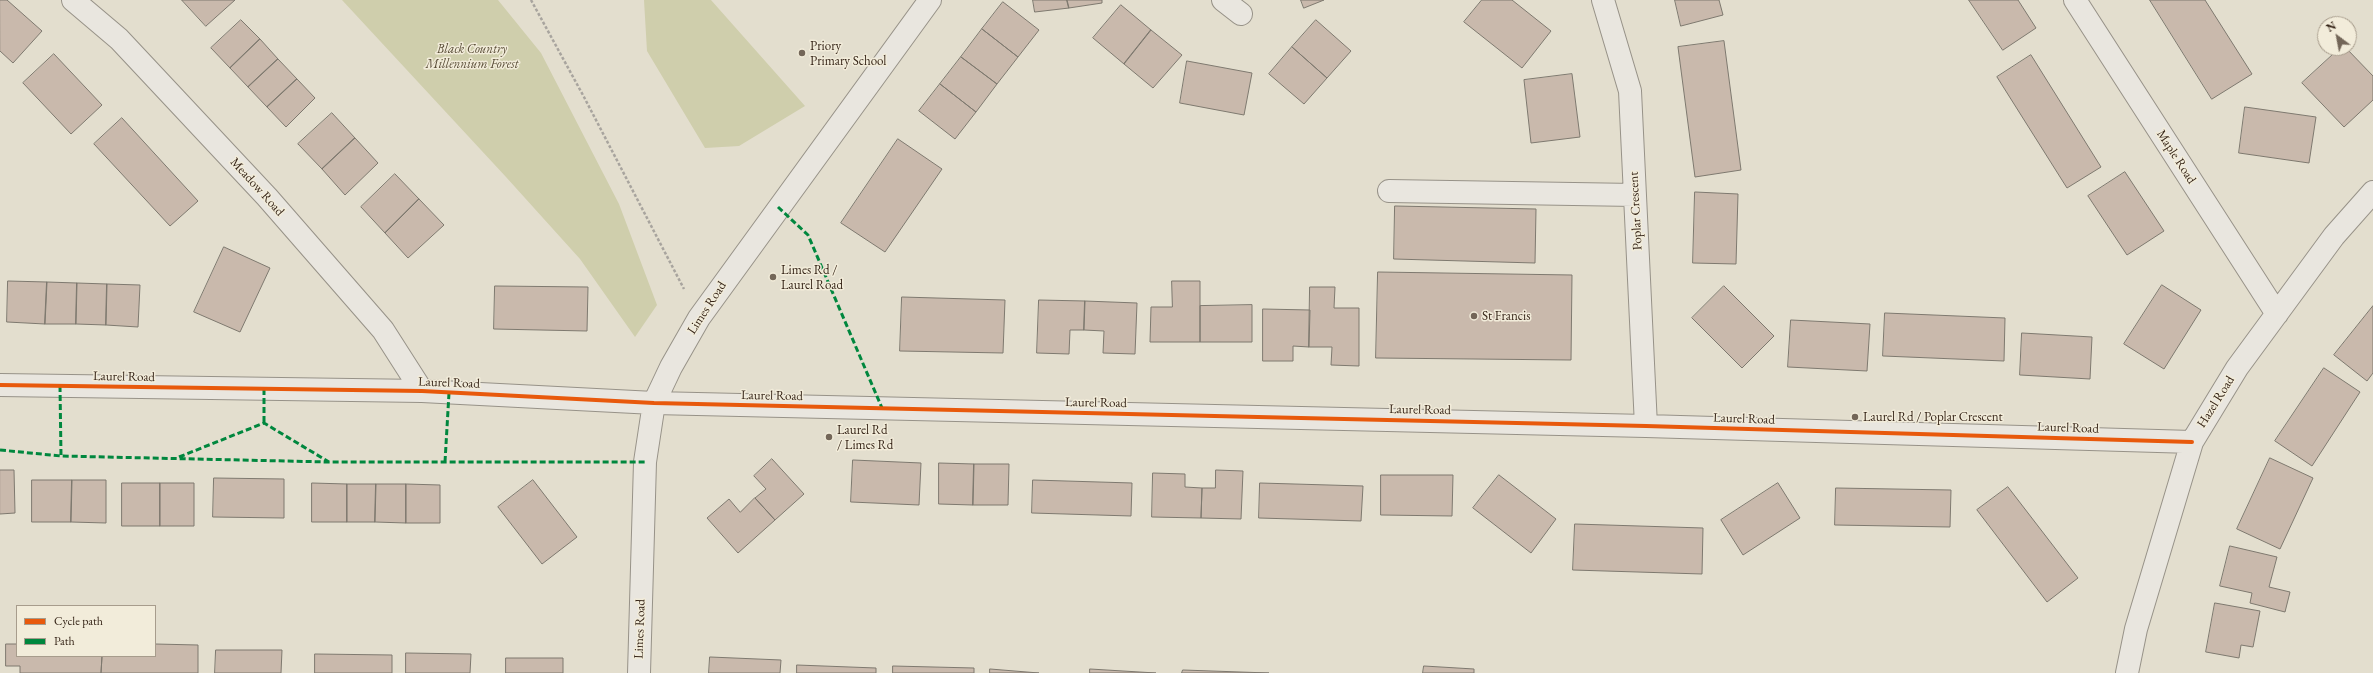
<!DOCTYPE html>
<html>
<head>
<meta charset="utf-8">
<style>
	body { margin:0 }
	#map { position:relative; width:2373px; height:673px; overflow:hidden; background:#e3dece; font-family:"EB Garamond",serif }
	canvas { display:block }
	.legend { position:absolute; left:16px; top:605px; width:140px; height:52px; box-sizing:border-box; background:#f2ecda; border:1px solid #a79c8c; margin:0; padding:5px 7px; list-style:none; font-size:12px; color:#362518 }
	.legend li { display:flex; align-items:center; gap:8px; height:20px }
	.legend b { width:20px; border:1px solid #a79c8c }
	.north { position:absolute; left:2317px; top:16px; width:40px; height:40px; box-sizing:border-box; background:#f2ecda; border:1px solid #a79c8c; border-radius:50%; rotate:328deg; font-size:11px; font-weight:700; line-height:16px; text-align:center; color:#362518 }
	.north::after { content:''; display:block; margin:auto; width:14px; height:18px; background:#736658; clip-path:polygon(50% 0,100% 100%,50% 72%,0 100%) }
</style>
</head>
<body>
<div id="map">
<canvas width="2373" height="673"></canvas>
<ul class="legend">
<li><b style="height:5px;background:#e8590c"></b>Cycle path</li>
<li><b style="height:5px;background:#00873e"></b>Path</li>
</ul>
<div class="north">N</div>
</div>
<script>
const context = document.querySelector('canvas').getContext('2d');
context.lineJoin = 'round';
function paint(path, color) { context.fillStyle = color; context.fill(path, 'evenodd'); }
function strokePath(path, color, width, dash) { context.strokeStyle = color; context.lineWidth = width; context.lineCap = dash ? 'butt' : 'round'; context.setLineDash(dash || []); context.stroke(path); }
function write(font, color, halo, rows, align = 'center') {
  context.font = font + ' "EB Garamond",serif'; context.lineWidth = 3; context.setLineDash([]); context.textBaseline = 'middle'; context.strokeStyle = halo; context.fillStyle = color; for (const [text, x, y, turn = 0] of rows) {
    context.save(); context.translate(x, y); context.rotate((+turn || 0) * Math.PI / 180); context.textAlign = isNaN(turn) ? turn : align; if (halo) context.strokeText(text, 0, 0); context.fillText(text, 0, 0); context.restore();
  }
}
const green = new Path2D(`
	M342 0H498L541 53 619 204 657 305 635 337 580 259 506 177Z
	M644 0H711L805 106 739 146 705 148 647 51Z`);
const building = new Path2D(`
	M0 0H7L42 31 13 63 0 51Z
	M182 0H235L206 26Z
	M1033 0H1067L1069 8 1035 12Z
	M1067 0H1102V3L1069 8Z
	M1301 0H1324L1304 8Z
	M1482 0H1512L1551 31 1522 68 1464 22Z
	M1675 0H1719L1723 15 1681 26Z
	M1969 0H2018L2036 28 2003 50Z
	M2150 0H2205L2252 74 2212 99Z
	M1003 2 1039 30 1018 57 982 29Z
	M1121 5 1151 30 1124 64 1093 38Z
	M241 20 260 39 230 68 211 48Z
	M1316 20 1351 51 1327 78 1292 47Z
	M982 29 1018 57 997 84 961 57Z
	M1151 30 1182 55 1153 88 1124 64Z
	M260 39 278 59 248 87 230 68Z
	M1724 41 1741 170 1695 177 1678 47Z
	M1292 47 1327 78 1304 104 1269 74Z
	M2340 48H2346L2373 76V100L2344 127 2302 83Z
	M54 54 102 105 71 134 23 83Z
	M2031 55 2101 167 2067 188 1997 77Z
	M961 57 997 84 976 112 940 84Z
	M278 59 297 79 267 107 248 87Z
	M1187 61 1252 73 1244 115 1180 103Z
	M1572 74 1580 137 1531 143 1524 80Z
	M297 79 315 98 286 127 267 107Z
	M940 84 976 112 955 139 919 111Z
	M2245 107 2316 117 2309 163 2239 153Z
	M332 113 355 138 322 169 298 144Z
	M122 118 198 201 170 226 94 144Z
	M355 138 378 163 345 195 322 169Z
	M898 139 942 169 885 252 841 223Z
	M2125 172 2164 231 2127 255 2088 196Z
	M395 174 419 199 385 233 361 207Z
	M1695 192 1738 194 1736 264 1693 263Z
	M419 199 444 225 408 258 385 233Z
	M1395 206 1536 209 1535 263 1394 259Z
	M224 247 270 268 240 332 194 312Z
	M1378 272 1572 275 1571 360 1376 358Z
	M8 281 47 282 45 324 7 322Z
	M1172 281H1200V342H1150L1151 307H1172Z
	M47 282 77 283 76 324H45Z
	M77 283 107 284 106 325 76 324Z
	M107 284 140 285 138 327 106 325Z
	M2162 285 2201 310 2164 369 2124 344Z
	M495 286 588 287 587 331 494 329Z
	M1724 286 1774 336 1742 368 1692 318Z
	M1310 287H1335L1334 308H1359V366L1331 365 1332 347H1309Z
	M902 297 1005 300 1003 353 900 351Z
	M1039 300 1085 301 1084 330H1070L1069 354 1037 353Z
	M1085 301 1137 303 1135 354 1103 353 1104 331 1084 330Z
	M1252 305V342H1200V306Z
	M2373 306V373L2367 381 2334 355Z
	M1263 309 1310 310 1309 347 1293 346V361H1263Z
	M1885 313 2005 318 2004 361 1883 356Z
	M1791 320 1870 324 1867 371 1788 367Z
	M2022 333 2092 337 2090 379 2020 375Z
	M2324 368 2360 392 2312 466 2275 441Z
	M2270 458 2313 478 2280 549 2237 529Z
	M772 459 804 494 775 520 755 498 766 489 754 476Z
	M853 460 921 463 919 505 851 502Z
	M939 463 974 464 973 505 939 504Z
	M974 464H1009L1008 505H973Z
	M0 470H14L15 513 0 514Z
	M1216 470 1243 471 1241 519 1201 518 1202 488H1215Z
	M1153 473 1185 474V487L1202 488 1201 518 1152 517Z
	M1381 475H1453L1452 516 1381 515Z
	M1499 475 1556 519 1531 553 1473 508Z
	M214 478 284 479V518L213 517Z
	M32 480H72L71 522H32Z
	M72 480H106V523L71 522Z
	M533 480 577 537 542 564 498 507Z
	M1033 480 1132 483 1131 516 1032 513Z
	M122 483H160V526H122Z
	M160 483H194V526H160Z
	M312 483 347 484V522H312Z
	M1260 483 1363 486 1361 521 1259 518Z
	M1778 483 1800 518 1743 555 1721 520Z
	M347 484H376L375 522H347Z
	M376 484H406V523L375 522Z
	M406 484 440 485V523H406Z
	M2008 487 2078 578 2047 602 1977 510Z
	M1836 488 1951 490 1950 527 1835 525Z
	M755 498 775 520 738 553 707 518 729 499 740 512Z
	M1575 524 1703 528 1702 574 1573 570Z
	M2230 546 2277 557 2269 587 2290 592 2285 612 2250 603 2252 593 2220 586Z
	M2215 603 2260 611 2253 647 2241 645 2239 658 2206 652Z
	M6 644H17V656H102L101 673H20V666H6Z
	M155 644 198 645V673H101L102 656H155Z
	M216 650H282L281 673H215Z
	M406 653 471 654 470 673H406Z
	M315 654 392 655V673H315Z
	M710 657 781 660 780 673H709Z
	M506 658H563V673H506Z
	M797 665 876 668V673H797Z
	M893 666 974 668V673H893Z
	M1424 666 1474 669V673H1423Z
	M990 669 1039 673H990Z
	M1090 669 1156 673H1090Z
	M1183 670 1269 673H1182Z`);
const path = new Path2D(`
	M531 0 584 97 684 289`);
const minor = new Path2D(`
	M73 0 119 39 267 197 383 330 422 391
	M1223 0 1241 14
	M1603 0 1630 91 1646 426
	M2075 0 2277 314
	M1389 191 1635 195
	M0 385 422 391 654 403 1646 426 2192 442
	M639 673 645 462 654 403 671 367 699 318 930 0
	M2127 673 2136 629 2192 442 2237 368 2334 236 2373 192`);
const quiet = new Path2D(`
	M778 207 808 235 882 408
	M60 386 61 456
	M264 389V423
	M0 450 61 456 329 462H645
	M179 457 264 423 329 462
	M445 462 449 393`);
const cycleway = new Path2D(`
	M0 385 422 391 654 403 1646 426 2192 442`);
const markers = [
	[802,53,4,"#736658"],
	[773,277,4,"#736658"],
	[1474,316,4,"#736658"],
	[1855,417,4,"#736658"],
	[829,437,4,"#736658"]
];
const poiNames = [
	["Priory",810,46],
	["Primary School",810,61],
	["Limes Rd /",781,270],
	["Laurel Road",781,285],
	["St Francis",1482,316],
	["Laurel Rd / Poplar Crescent",1863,417],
	["Laurel Rd",837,430],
	["/ Limes Rd",837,445]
];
const parkNames = [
	["Black Country",472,49],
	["Millennium Forest",472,64]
];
const streetNames = [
	["Maple Road",2176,157,57],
	["Meadow Road",257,187,48],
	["Poplar Crescent",1636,211,-93],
	["Limes Road",707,308,-57],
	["Laurel Road",124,377,1],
	["Laurel Road",449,383,2],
	["Laurel Road",772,396,1],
	["Hazel Road",2216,402,-58],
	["Laurel Road",1096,403,1],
	["Laurel Road",1420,410,1],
	["Laurel Road",1744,419,2],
	["Laurel Road",2068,428,2],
	["Limes Road",640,629,-88]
];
paint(green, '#cfceac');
paint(building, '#c9b9ac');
strokePath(building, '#7e796f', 1);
strokePath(minor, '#979288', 24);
strokePath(path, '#a8a49e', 2.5, [3, 2]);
strokePath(minor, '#e9e6df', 22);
strokePath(quiet, '#00873e', 3, [6, 3]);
strokePath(cycleway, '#e8590c', 4);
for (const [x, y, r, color] of markers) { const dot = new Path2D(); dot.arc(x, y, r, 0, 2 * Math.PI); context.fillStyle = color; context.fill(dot); strokePath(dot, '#f2ecda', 1.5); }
write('13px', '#362518', '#f2ecda', poiNames, 'left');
write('italic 13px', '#584c36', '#f2ecda', parkNames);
write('13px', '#362518', '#f2ecda', streetNames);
</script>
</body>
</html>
